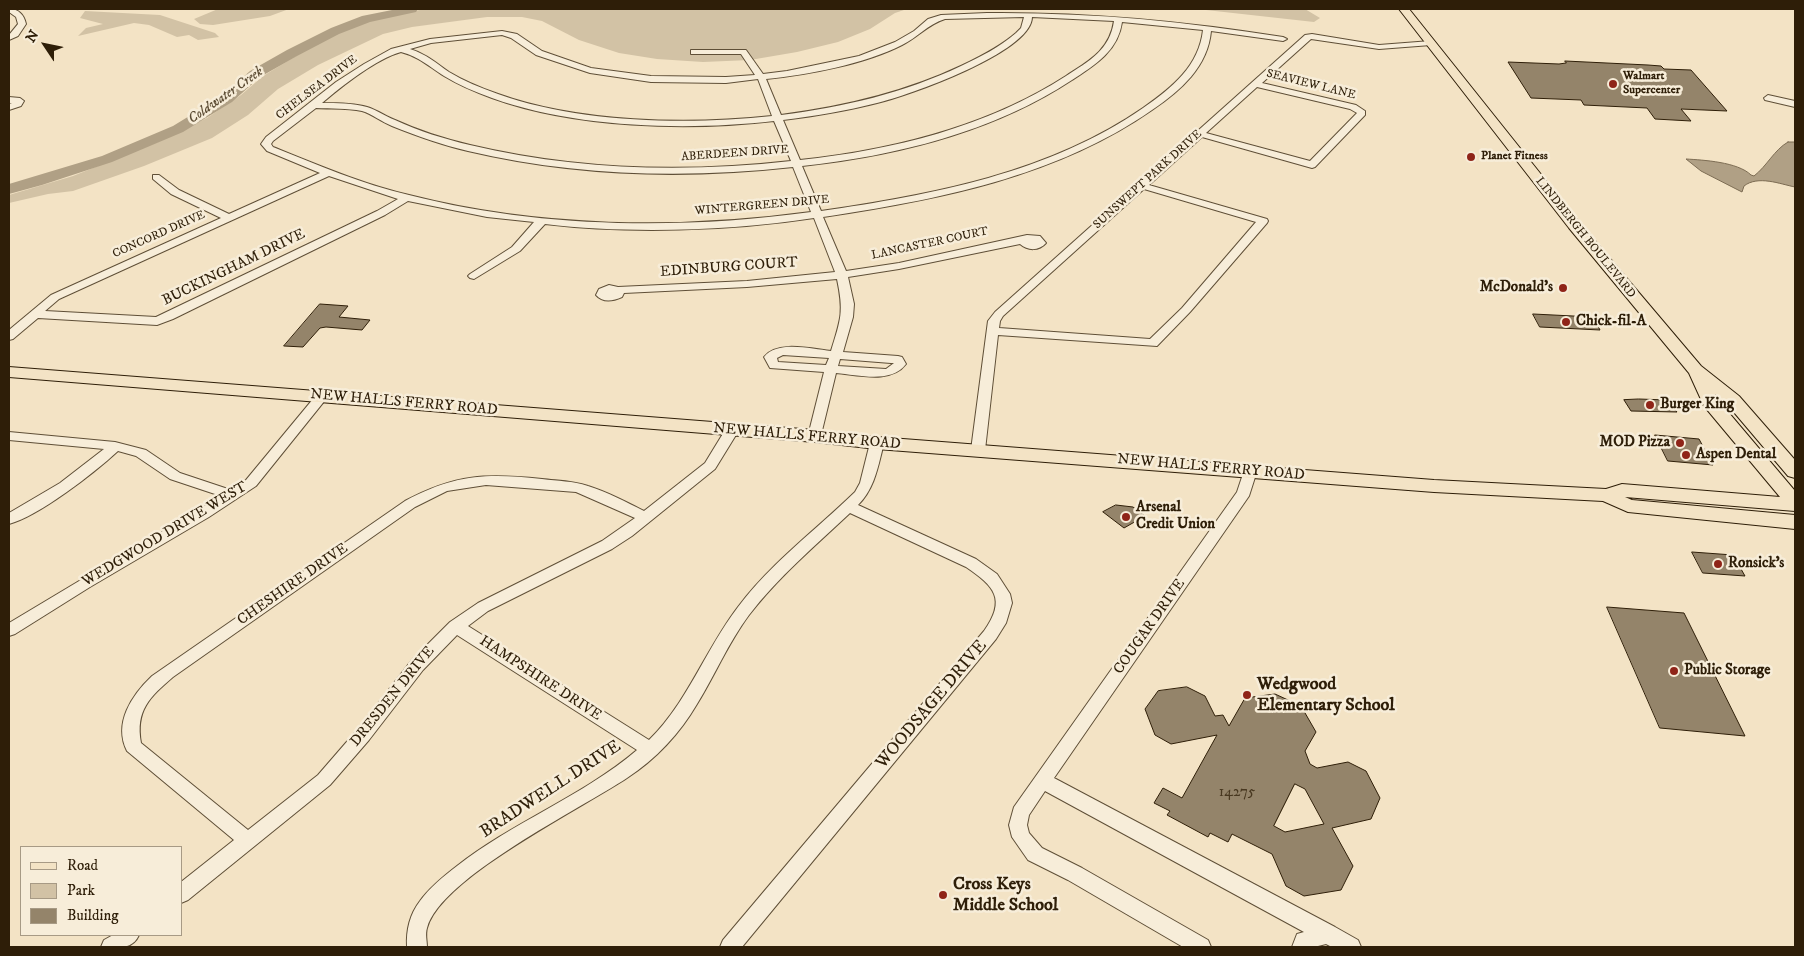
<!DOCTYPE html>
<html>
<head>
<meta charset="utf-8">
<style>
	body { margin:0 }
	#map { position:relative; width:1804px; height:956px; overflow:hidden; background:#f3e3c5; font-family:"IM FELL DW Pica",serif }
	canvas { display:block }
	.frame { position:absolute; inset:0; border:10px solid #2e1e08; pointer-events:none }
	.legend { position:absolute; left:20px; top:846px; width:162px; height:90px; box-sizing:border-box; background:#f7edd9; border:1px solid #a79a85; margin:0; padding:6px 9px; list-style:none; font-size:15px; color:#2e1e08 }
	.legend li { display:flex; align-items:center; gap:10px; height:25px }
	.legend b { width:25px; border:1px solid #a79a85 }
	.north { position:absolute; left:20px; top:20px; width:50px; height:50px; -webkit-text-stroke:4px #f7edd9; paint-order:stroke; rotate:304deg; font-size:14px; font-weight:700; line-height:20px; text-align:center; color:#2e1e08 }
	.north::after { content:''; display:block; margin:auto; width:18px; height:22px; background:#2e1e08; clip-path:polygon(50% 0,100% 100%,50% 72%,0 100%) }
</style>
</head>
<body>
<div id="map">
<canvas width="1804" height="956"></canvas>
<div class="frame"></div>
<ul class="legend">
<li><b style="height:6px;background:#f3e3c5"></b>Road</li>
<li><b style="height:14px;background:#d2c2a5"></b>Park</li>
<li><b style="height:14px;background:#94846a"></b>Building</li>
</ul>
<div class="north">N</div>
</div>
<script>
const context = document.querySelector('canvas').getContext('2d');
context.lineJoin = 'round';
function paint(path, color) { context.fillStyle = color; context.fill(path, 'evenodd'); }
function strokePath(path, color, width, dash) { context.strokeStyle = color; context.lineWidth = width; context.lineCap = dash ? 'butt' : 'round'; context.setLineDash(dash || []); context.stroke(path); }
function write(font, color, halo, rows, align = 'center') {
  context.font = font + ' "IM FELL DW Pica",serif'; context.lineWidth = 5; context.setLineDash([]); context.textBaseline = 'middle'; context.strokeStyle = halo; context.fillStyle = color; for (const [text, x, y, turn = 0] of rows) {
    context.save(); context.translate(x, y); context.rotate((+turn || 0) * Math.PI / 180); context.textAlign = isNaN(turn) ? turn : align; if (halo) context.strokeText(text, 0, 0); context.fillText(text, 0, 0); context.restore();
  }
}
const green = new Path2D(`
	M218 9H289L270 16 213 25 200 24 194 19Z
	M426 9H907L895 13 870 29 838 42 797 52 750 60 703 62 657 59 619 53 579 40 542 21 522 17H487L412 27 383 34 318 65 278 89 248 115 212 138 144 166 73 191 48 194 9 203V195L73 176 158 142 207 118 241 95 263 76 329 36 357 23 378 17Z
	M1197 9H1305L1320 18 1314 22Z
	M85 11 160 15 215 33 219 37 198 40 189 35 177 37 149 25 134 23 78 36 86 28 103 24 80 18Z`);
const water = new Path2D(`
	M1788 142H1795V187C1780 184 1758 175 1744 186L1742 192 1701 171 1686 159C1703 160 1738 162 1751 175L1754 176C1767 166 1774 150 1788 142Z`);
const river = new Path2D(`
	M397 9H418L416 12 370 22 339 34 297 56 260 77 232 102 183 132 112 162 42 185 9 194V184L102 156 173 126 222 96 250 71 287 50 331 28 362 16Z`);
const building = new Path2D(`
	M1565 61 1648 65 1661 66 1664 69 1691 70 1727 111 1681 109 1691 121 1655 119 1647 108 1584 105 1581 100 1531 98 1508 62 1559 64 1566 63Z
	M320 304 348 306 339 317 370 320 362 330 326 327 320 328 303 347 284 346Z
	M1533 314 1593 317 1600 330 1540 327Z
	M1639 399 1667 400 1677 412 1631 411 1624 400Z
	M1655 435 1699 439 1713 465 1668 461Z
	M1116 505 1133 507 1145 516 1124 528 1103 512Z
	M1692 552 1733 555 1745 576 1703 573Z
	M1607 607 1684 613 1745 736 1660 728Z
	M1187 687 1205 696 1215 716 1223 715 1229 726 1245 698 1275 694 1301 706 1316 732 1305 751 1310 764 1317 768 1348 762 1366 771 1380 798 1371 819 1332 828 1353 866 1341 890 1304 896 1286 886 1272 854 1232 834 1228 842 1210 833 1208 837 1167 815 1170 811 1154 803 1163 788 1182 798 1217 735 1171 744 1155 735 1145 709 1158 691ZM1295 784 1305 789 1324 824 1285 832 1274 826Z`);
const minor = new Path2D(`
	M9 9C19 9 24 15 26 24L18 36 9 40V35L18 24 16 17 9 12Z
	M987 13C1089 12 1183 21 1283 37L1287 39 1283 41 1211 31C1208 67 1180 91 1152 110 1056 177 937 200 823 217L846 271 899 263 1027 235 1040 236 1046 243C1039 251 1028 251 1020 244L899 269 848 277 854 304 853 317 843 352 898 356 902 357 906 364C891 384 859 375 836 373L820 439 815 440 808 436 824 372 770 368 764 357C777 340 812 349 831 351 841 319 844 312 837 279L747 287 624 293 622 297C613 301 603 303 596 295L599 289 609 285 618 287 747 281 835 272 814 218C729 231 629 234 545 224L520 251 474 279 470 278 468 276 470 274 512 247 534 222 487 217 408 201 385 215 173 319 157 325 38 318 13 339 9 340V330L51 295 221 218 171 194 153 179V175H159L179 190 229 214 320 173 267 151 261 144 266 137 336 82 364 64 391 49 430 39 502 31 517 34 542 51 591 68 651 76 726 77 755 75 741 54H691V50H746L763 74 787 71 859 56 895 42 914 31 928 19 941 15ZM1024 17 1021 28 1016 33C1000 47 980 57 961 66 904 93 844 107 781 115L766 79C807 75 865 64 902 45 917 38 928 24 945 19ZM1032 17 1114 21C1110 50 1089 61 1066 76 987 127 893 150 800 160L783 120C815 116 846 111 877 103 907 96 1032 52 1032 17ZM1122 22 1203 30C1199 66 1172 88 1143 108 1049 173 932 195 821 211L802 166C896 156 993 132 1072 80 1095 65 1118 51 1122 22ZM502 35 511 38 536 55 590 73 651 82 726 83 758 79 772 116C688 125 578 123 498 94 481 88 464 81 449 72 436 63 426 54 410 49L431 43ZM401 52C420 57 428 66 444 76 459 85 475 92 492 98 575 128 687 131 774 121L791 161C684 173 575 170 470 145 444 139 419 131 395 120 385 116 377 110 367 107 353 103 337 103 322 103 342 86 376 59 401 52ZM316 108C331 109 347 108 362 111 372 114 382 122 392 126 417 136 442 145 468 151 574 176 685 179 793 167L811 212C679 230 538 228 409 195 362 184 318 165 273 147L271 144 273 141ZM329 176 398 199 377 211 156 317 45 311 59 299ZM783 355 829 358 826 365 778 362 777 358ZM840 359 891 363H894L886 369 838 366Z
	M1312 34 1379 45 1431 41 1435 43 1431 45 1379 49 1311 39 1262 83 1356 105 1365 111V115L1315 167 1312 168 1202 137 1149 185 1267 219 1268 221 1267 223 1190 312 1157 346 998 335 985 450 983 453H973L971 450 988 321 995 312 1305 35ZM1257 87 1350 109 1357 113 1310 161 1206 133ZM1144 189 1256 222 1182 308 1150 339 999 328 1000 321 1003 316Z
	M1768 95 1795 101V107L1765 100 1764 98Z
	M9 97 20 98 24 101 21 106 9 110V104L12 103H9Z
	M322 392 328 396 326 399 256 486 209 517 90 587 15 634 9 636V623L221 496 170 479 136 456 118 451C94 473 39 516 9 524V513L60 483 104 449 9 440V432L115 442 146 450 180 473 231 490 246 480 318 393Z
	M732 426 739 430 715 469 632 536 612 549 488 611 468 626 649 740C688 702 705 650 738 607 771 563 816 530 855 492L860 483 870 443 877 439 884 443C878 466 875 488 858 505L976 559 997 574 1010 594 1012 603 1006 623 996 639 742 947H720L723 940 984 631C1007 599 994 586 966 567L850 513C815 546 778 577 749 615 728 643 715 675 697 704 680 733 656 759 627 778 582 808 440 878 427 928 425 934 427 941 427 947H407C406 930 410 914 420 901 430 887 444 876 457 866 513 822 583 796 637 750L457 635 423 670 369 740 330 785 188 900 181 903V882L234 840 127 751C113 723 132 695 152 676L405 501C455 474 487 473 542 479 558 481 573 481 588 486 608 492 626 502 644 511L705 463 727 427ZM486 485 576 492 635 518 602 541 478 603 450 622 411 661 357 730 318 775 248 830 141 743C135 710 150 697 173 677L415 507 447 491Z
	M1250 467 1255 468 1257 471 1249 496 1054 778 1335 927 1358 940 1361 947H1332L1326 944 1314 947H1292L1297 934 1304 932 1045 791 1029 815 1027 825 1029 833 1042 848 1082 868 1208 940 1211 947H1183L1068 880 1028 860 1012 837 1009 825 1014 807 1237 492 1245 468Z
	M113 935H139C132 951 116 947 101 947L104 940Z`);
const major = new Path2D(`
	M1399 9H1409L1579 222 1701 366 1739 396 1795 460V478L1788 476 1727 404 1715 394 1718 400 1795 491V511L1625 497 1632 500 1795 515V529L1628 512 1603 501 1434 492 877 449 815 442 9 377V367L815 430 877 437 1434 480 1606 489 1622 484 1780 497 1704 406 1689 373 1569 228Z`);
const markers = [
	[1613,84,5,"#8f2418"],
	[1471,157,5,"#8f2418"],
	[1563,288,5,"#8f2418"],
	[1566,322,5,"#8f2418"],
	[1650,405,5,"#8f2418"],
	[1680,443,5,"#8f2418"],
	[1686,455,5,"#8f2418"],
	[1126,517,5,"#8f2418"],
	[1718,564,5,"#8f2418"],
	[1674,671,5,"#8f2418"],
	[1247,695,5,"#8f2418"],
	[943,895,5,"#8f2418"]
];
const farPoinames = [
	["Walmart",1623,77],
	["Supercenter",1623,91],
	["Planet Fitness",1481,157]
];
const farStreetnames = [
	["SEAVIEW LANE",1311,85,14],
	["CHELSEA DRIVE",317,88,-37],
	["ABERDEEN DRIVE",735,154,-4],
	["SUNSWEPT PARK DRIVE",1148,180,-42],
	["WINTERGREEN DRIVE",762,206,-5],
	["CONCORD DRIVE",159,235,-24],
	["LINDBERGH BOULEVARD",1585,238,51],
	["LANCASTER COURT",930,244,-12]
];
const farWaternames = [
	["Coldwater Creek",226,96,-35]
];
const streetNames = [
	["BUCKINGHAM DRIVE",234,268,-26],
	["EDINBURG COURT",729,268,-4],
	["NEW HALLS FERRY ROAD",404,403,5],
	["NEW HALLS FERRY ROAD",807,437,5],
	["NEW HALLS FERRY ROAD",1211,468,5],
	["WEDGWOOD DRIVE WEST",165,535,-31],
	["CHESHIRE DRIVE",293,585,-35],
	["COUGAR DRIVE",1150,627,-55],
	["HAMPSHIRE DRIVE",540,679,33],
	["DRESDEN DRIVE",393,697,-51]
];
const poiNames = [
	["McDonald's",1553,288,"right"],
	["Chick-fil-A",1576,322],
	["Burger King",1660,405],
	["MOD Pizza",1670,443,"right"],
	["Aspen Dental",1696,455],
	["Arsenal",1136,508],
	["Credit Union",1136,525],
	["Ronsick's",1728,564],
	["Public Storage",1684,671]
];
const nearNumbernames = [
	["14275",1237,793]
];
const nearPoinames = [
	["Wedgwood",1257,685],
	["Elementary School",1257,706],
	["Cross Keys",953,885],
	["Middle School",953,906]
];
const nearStreetnames = [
	["WOODSAGE DRIVE",932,705,-50],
	["BRADWELL DRIVE",551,790,-33]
];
paint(green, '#d2c2a5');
paint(water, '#b0a085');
strokePath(water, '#7c6c53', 1);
paint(river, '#b0a085');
paint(building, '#94846a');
strokePath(building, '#2e1e08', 1);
strokePath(minor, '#5f4f37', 2);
strokePath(major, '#2e1e08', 2);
paint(minor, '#f7edd9');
paint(major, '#f3e3c5');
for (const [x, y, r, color] of markers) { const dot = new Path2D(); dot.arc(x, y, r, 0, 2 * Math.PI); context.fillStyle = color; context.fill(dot); strokePath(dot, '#f7edd9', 2); }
write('bold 12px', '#2e1e08', '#f7edd9', farPoinames, 'left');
write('12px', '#2e1e08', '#f7edd9', farStreetnames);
write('italic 14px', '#5c4c34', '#f7edd9', farWaternames);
write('15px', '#2e1e08', '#f7edd9', streetNames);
write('bold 15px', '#2e1e08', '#f7edd9', poiNames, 'left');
write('15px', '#483820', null, nearNumbernames);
write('bold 18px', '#2e1e08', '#f7edd9', nearPoinames, 'left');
write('18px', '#2e1e08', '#f7edd9', nearStreetnames);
</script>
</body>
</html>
